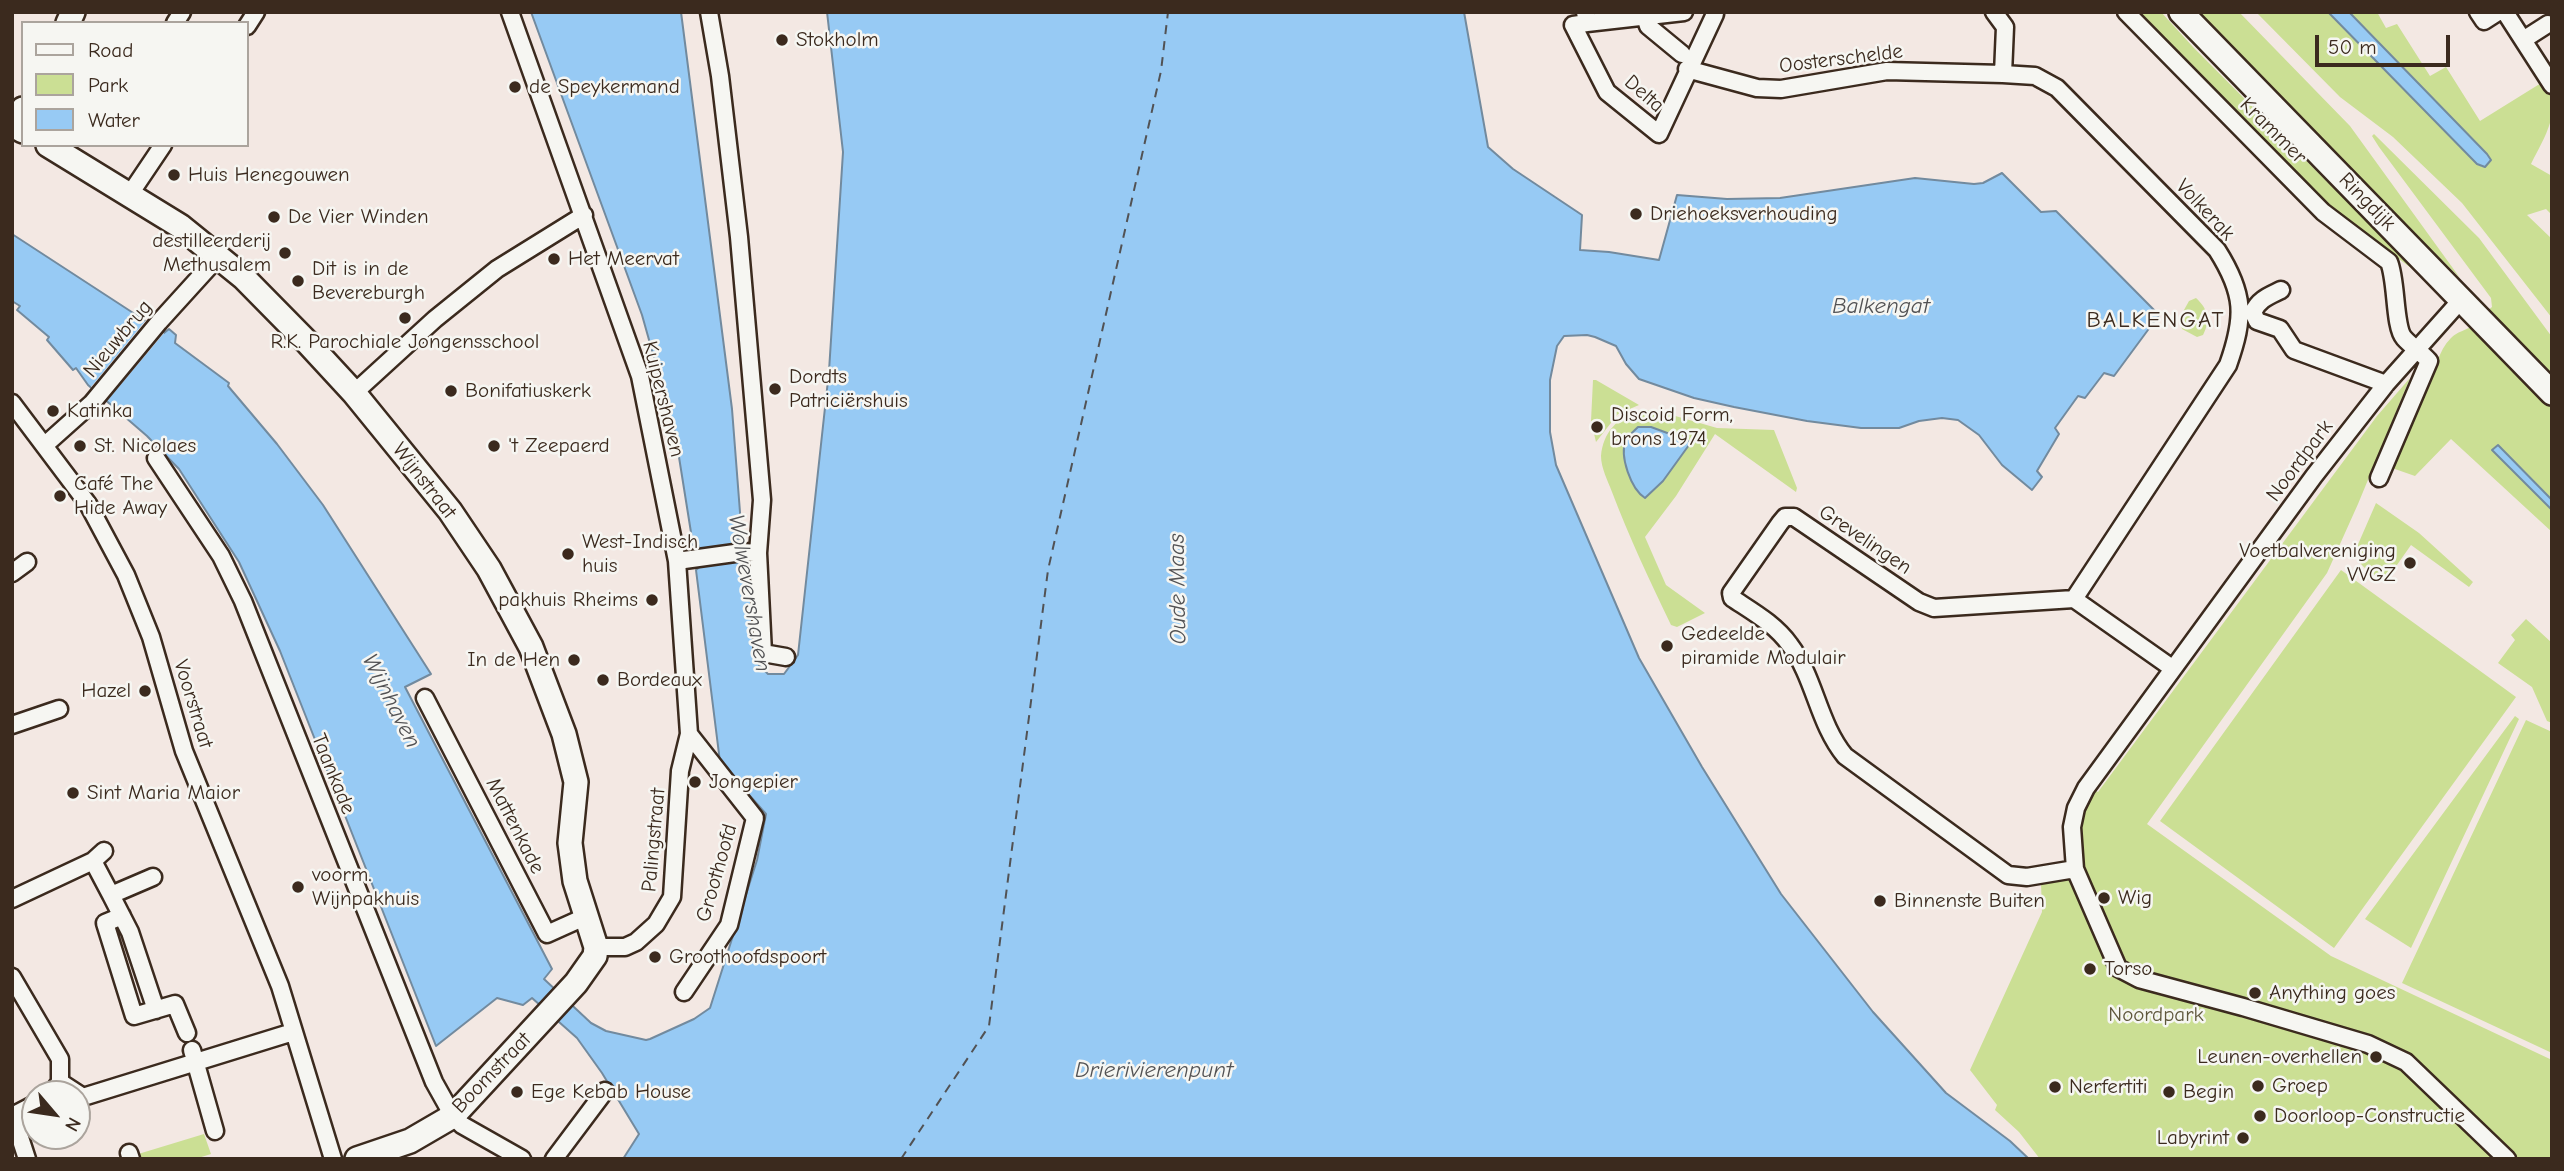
<!DOCTYPE html>
<html>
<head>
<meta charset="utf-8">
<style>
	body { margin:0 }
	#map { position:relative; width:2564px; height:1171px; overflow:hidden; background:#f3e8e3; font-family:"Comic Neue",sans-serif }
	canvas { display:block }
	.frame { position:absolute; inset:0; border:14px solid #3b2a1e; pointer-events:none }
	.legend { position:absolute; left:21px; top:21px; width:228px; height:126px; box-sizing:border-box; background:#f6f6f2; border:2px solid #aba49d; margin:0; padding:9px 12px; list-style:none; font-size:21px; color:#3b2a1e }
	.legend li { display:flex; align-items:center; gap:14px; height:35px }
	.legend b { width:35px; border:2px solid #aba49d }
	.north { position:absolute; left:21px; top:1080px; width:70px; height:70px; box-sizing:border-box; background:#f6f6f2; border:2px solid #aba49d; border-radius:50%; rotate:119deg; font-size:19px; font-weight:700; line-height:28px; text-align:center; color:#3b2a1e }
	.north::after { content:''; display:block; margin:auto; width:24px; height:32px; background:#3b2a1e; clip-path:polygon(50% 0,100% 100%,50% 72%,0 100%) }
	.scale { position:absolute; left:2315px; top:35px; width:135px; height:32px; box-sizing:border-box; border:4px solid #3b2a1e; border-top:0; padding-left:9px; font-size:21px; line-height:24px; white-space:nowrap; color:#3b2a1e; -webkit-text-stroke:5px #f6f6f2; paint-order:stroke }
</style>
</head>
<body>
<div id="map">
<canvas width="2564" height="1171"></canvas>
<div class="frame"></div>
<ul class="legend">
<li><b style="height:9px;background:#f6f6f2"></b>Road</li>
<li><b style="height:19px;background:#cbdf94"></b>Park</li>
<li><b style="height:19px;background:#97caf4"></b>Water</li>
</ul>
<div class="north">N</div>
<div class="scale">50 m</div>
</div>
<script>
const context = document.querySelector('canvas').getContext('2d');
context.lineJoin = 'round';
function paint(path, color) { context.fillStyle = color; context.fill(path, 'evenodd'); }
function strokePath(path, color, width, dash) { context.strokeStyle = color; context.lineWidth = width; context.lineCap = dash ? 'butt' : 'round'; context.setLineDash(dash || []); context.stroke(path); }
function write(font, color, halo, rows, align = 'center') {
  context.font = font + ' "Comic Neue",sans-serif'; context.lineWidth = 5; context.setLineDash([]); context.textBaseline = 'middle'; context.strokeStyle = halo; context.fillStyle = color; for (const [text, x, y, turn = 0] of rows) {
    context.save(); context.translate(x, y); context.rotate((+turn || 0) * Math.PI / 180); context.textAlign = isNaN(turn) ? turn : align; if (halo) context.strokeText(text, 0, 0); context.fillText(text, 0, 0); context.restore();
  }
}
const green = new Path2D(`
	M2137 12H2161L2193 47 2419 274 2319 199Z
	M2197 12H2239L2350 126 2460 278 2267 87Z
	M2256 12H2328L2482 167 2487 154 2349 12H2377L2386 28 2397 24 2430 76 2446 67 2480 121 2546 80C2564 108 2544 138 2531 164L2552 176V215L2546 209 2527 215 2552 239V318L2462 203 2393 137 2340 97Z
	M2374 134 2479 238 2552 337V374L2487 311 2492 307 2491 298 2379 147 2372 136Z
	M2196 298C2208 309 2211 320 2203 335L2197 337 2182 329 2179 319 2189 301Z
	M2474 325 2552 403V500L2498 445 2492 450 2552 510V532L2451 439 2415 476 2392 468C2404 441 2416 414 2428 387 2436 369 2438 351 2451 338 2456 332 2467 330 2474 325Z
	M2410 378 2358 504 2327 573 2147 824 2331 956 2552 1060V1159H2040L2019 1132 1995 1110 1997 1105 1970 1070 2042 912 2041 883 2057 880 2094 790 2098 792 2377 416Z
	M1593 380H1596L1639 405 1618 414 1596 442 1591 421Z
	M1640 410 1658 411 1717 428 1774 430 1797 488 1796 492 1715 434 1676 496 1645 537 1666 585 1705 613 1677 627 1671 625C1650 581 1629 537 1612 492 1608 481 1601 468 1601 456 1603 432 1618 417 1640 410ZM1638 427 1689 445 1663 481 1645 497 1623 452 1627 439Z
	M2376 503 2419 533 2473 582 2469 587 2411 545 2385 582C2373 573 2354 565 2356 549Z
	M2341 570 2516 697 2334 948 2160 821Z
	M2526 619 2552 643V723L2547 721 2532 687 2498 663 2515 640 2511 635Z
	M2515 716 2519 719 2411 948 2365 919Z
	M2526 720 2552 732V1053L2402 983Z
	M204 1134 211 1154 195 1159H136L135 1155Z`);
const water = new Path2D(`
	M531 12H681L732 409 742 538 737 539 740 559 746 562 759 665 768 674H784L798 655 829 371 843 152 827 12H1464L1488 147 1513 169 1582 215 1580 250 1609 252 1659 260 1677 195 1727 199 1780 198 1915 178 1974 184 1983 183 2002 173 2041 212 2056 211 2159 315 2114 376 2104 373 2085 398 2078 396 2055 428 2059 434 2037 471 2042 477 2032 490 2002 465 1979 435 1958 420 1942 418 1919 421 1899 428H1861L1807 421 1734 407 1694 398 1639 379 1626 364 1616 346 1595 337 1587 335 1564 336 1557 346 1550 380V432L1556 465 1639 658 1702 767 1781 894 1873 1012 1946 1093 2010 1141 2029 1159H623L639 1134 602 1073 577 1038 532 998 523 1005 497 998 436 1046 280 651 239 562 179 469 147 436 88 385 76 368 73 370 47 340 49 337 17 310 20 306 12 301V234L164 333 169 329 176 335 175 343 229 383 228 386 277 444 323 505 431 674 405 687 552 969 544 979 591 1023 606 1031 646 1040 650 1039 694 1019 710 1008 757 860 766 814 720 762 696 570 703 564 698 544 693 545 675 432 642 315Z
	M2328 12H2349L2487 154 2491 160 2485 167 2477 164Z
	M1638 427H1651L1689 441V445L1663 481 1645 498C1631 489 1619 456 1626 440 1629 435 1634 431 1638 427Z
	M2498 445 2552 500V510L2492 450Z`);
const pier = new Path2D(`
	M146 320 164 333 107 401 91 387Z`);
const ferry = new Path2D(`
	M901 1159 989 1026 1048 570 1161 71 1168 12`);
const street = new Path2D(`
	M510 12 640 376 677 561 689 734 680 771 672 897 656 924 636 942 625 947H596
	M709 12 720 76 739 237 762 500 758 553 763 653 786 657
	M1585 12 1587 23 1573 25 1607 92 1659 134 1715 14
	M1994 12 2005 27 2003 74 2035 76 2057 88 2217 250C2245 294 2245 317 2228 365L2074 599
	M2126 12 2323 212 2389 262C2397 281 2394 327 2404 338 2411 346 2422 353 2429 361L2379 478
	M2478 12 2484 21 2498 12
	M2505 12 2552 85
	M1645 16 1648 26 1682 54
	M175 23 182 12
	M1587 23 1684 12
	M247 26 256 12
	M2523 40 2548 24
	M1687 69 1757 88 1781 89 1887 71 2003 74
	M130 194 163 145
	M2281 290C2269 296 2259 299 2253 312L2257 321 2280 329 2294 350 2386 384
	M2461 300 2386 384 2314 476 2086 788 2076 808 2072 827 2075 869 2118 968 2139 979 2243 1007 2368 1044 2406 1062 2507 1159
	M354 393 435 319 497 269 584 215
	M12 403 88 504 126 575 151 637 184 751 280 986 333 1159
	M45 445 92 403 159 322 218 257
	M156 458 221 556 243 601 434 1082 453 1116 462 1125 522 1159
	M677 561 742 552 758 553
	M12 573 27 562
	M425 698 547 934 587 916
	M12 725 59 709
	M93 861 111 895 153 877
	M2075 869 2027 877 2008 875 1845 756C1818 723 1815 678 1790 645 1775 624 1753 612 1732 598L1731 593 1780 523 1785 517H1794L1919 602 1934 608 2074 599 2172 668
	M111 895 130 932 156 1010
	M12 899 93 861 104 851
	M122 916 105 923 134 1016 175 1004 187 1033
	M12 977 60 1059V1082L51 1094
	M684 992 729 925 755 818 689 734
	M192 1050 215 1131
	M60 1082 83 1097 293 1032
	M12 1116 35 1104
	M13 1116 27 1159
	M129 1153 131 1159
	M554 1159 605 1091`);
const secondary = new Path2D(`
	M2181 12 2552 393
	M68 23 73 12
	M23 109 14 126 23 131
	M48 145 180 226 243 277 306 341 354 393 450 511 489 569 531 647 564 734 576 782 570 843 575 881 596 947 595 956 576 983 453 1116 410 1141 357 1159`);
const markers = [
	[782,40,7,"#3b2a1e"],
	[515,87,7,"#3b2a1e"],
	[174,175,7,"#3b2a1e"],
	[1636,214,7,"#3b2a1e"],
	[274,217,7,"#3b2a1e"],
	[285,253,7,"#3b2a1e"],
	[554,259,7,"#3b2a1e"],
	[298,281,7,"#3b2a1e"],
	[405,318,7,"#3b2a1e"],
	[775,389,7,"#3b2a1e"],
	[451,391,7,"#3b2a1e"],
	[53,411,7,"#3b2a1e"],
	[1597,427,7,"#3b2a1e"],
	[80,446,7,"#3b2a1e"],
	[494,446,7,"#3b2a1e"],
	[60,496,7,"#3b2a1e"],
	[568,554,7,"#3b2a1e"],
	[2410,563,7,"#3b2a1e"],
	[652,600,7,"#3b2a1e"],
	[1667,646,7,"#3b2a1e"],
	[574,660,7,"#3b2a1e"],
	[603,680,7,"#3b2a1e"],
	[145,691,7,"#3b2a1e"],
	[695,782,7,"#3b2a1e"],
	[73,793,7,"#3b2a1e"],
	[298,887,7,"#3b2a1e"],
	[2104,898,7,"#3b2a1e"],
	[1880,901,7,"#3b2a1e"],
	[655,957,7,"#3b2a1e"],
	[2090,969,7,"#3b2a1e"],
	[2255,993,7,"#3b2a1e"],
	[2376,1057,7,"#3b2a1e"],
	[2258,1086,7,"#3b2a1e"],
	[2055,1087,7,"#3b2a1e"],
	[517,1092,7,"#3b2a1e"],
	[2169,1092,7,"#3b2a1e"],
	[2260,1116,7,"#3b2a1e"],
	[2243,1138,7,"#3b2a1e"]
];
const poiNames = [
	["Stokholm",796,40],
	["de Speykermand",529,87],
	["Huis Henegouwen",188,175],
	["Driehoeksverhouding",1650,214],
	["De Vier Winden",288,217],
	["destilleerderij",271,241,"right"],
	["Methusalem",271,265,"right"],
	["Het Meervat",568,259],
	["Dit is in de",312,269],
	["Bevereburgh",312,293],
	["R.K. Parochiale Jongensschool",405,342,"center"],
	["Dordts",789,377],
	["Patriciërshuis",789,401],
	["Bonifatiuskerk",465,391],
	["Katinka",67,411],
	["Discoid Form,",1611,415],
	["brons 1974",1611,439],
	["St. Nicolaes",94,446],
	["'t Zeepaerd",508,446],
	["Café The",74,484],
	["Hide Away",74,508],
	["West-Indisch",582,542],
	["huis",582,566],
	["Voetbalvereniging",2396,551,"right"],
	["VVGZ",2396,575,"right"],
	["pakhuis Rheims",638,600,"right"],
	["Gedeelde",1681,634],
	["piramide Modulair",1681,658],
	["In de Hen",560,660,"right"],
	["Bordeaux",617,680],
	["Hazel",131,691,"right"],
	["Jongepier",709,782],
	["Sint Maria Maior",87,793],
	["voorm.",312,875],
	["Wijnpakhuis",312,899],
	["Wig",2118,898],
	["Binnenste Buiten",1894,901],
	["Groothoofdspoort",669,957],
	["Torso",2104,969],
	["Anything goes",2269,993],
	["Leunen-overhellen",2362,1057,"right"],
	["Groep",2272,1086],
	["Nerfertiti",2069,1087],
	["Ege Kebab House",531,1092],
	["Begin",2183,1092],
	["Doorloop-Constructie",2274,1116],
	["Labyrint",2229,1138,"right"]
];
const streetNames = [
	["Oosterschelde",1841,59,-7],
	["Delta",1644,94,41],
	["Krammer",2273,131,45],
	["Ringdijk",2367,202,46],
	["Volkerak",2205,210,47],
	["Nieuwbrug",118,339,-50],
	["Kuipershaven",663,399,76],
	["Noordpark",2300,461,-53],
	["Wijnstraat",424,481,52],
	["Grevelingen",1865,540,34],
	["Voorstraat",193,704,73],
	["Taankade",333,774,68],
	["Mattenkade",515,826,63],
	["Palingstraat",654,840,-85],
	["Groothoofd",717,873,-74],
	["Boomstraat",492,1073,-46]
];
const parkNames = [
	["Noordpark",2156,1015]
];
const waterNames = [
	["Balkengat",1881,306],
	["Oude Maas",1178,589,-91],
	["Wolwevershaven",749,593,80],
	["Wijnhaven",391,701,63],
	["Drierivierenpunt",1154,1070]
];
const neighbourhoodNames = [
	["BALKENGAT",2156,320]
];
paint(green, '#cbdf94');
paint(water, '#97caf4');
strokePath(water, '#728a9e', 2);
paint(pier, '#f3e8e3');
strokePath(ferry, '#525254', 2, [9, 7]);
strokePath(street, '#3b2a1e', 21);
strokePath(secondary, '#3b2a1e', 28);
strokePath(street, '#f6f6f2', 16);
strokePath(secondary, '#f6f6f2', 23);
for (const [x, y, r, color] of markers) { const dot = new Path2D(); dot.arc(x, y, r, 0, 2 * Math.PI); context.fillStyle = color; context.fill(dot); strokePath(dot, '#f6f6f2', 2.5); }
write('21px', '#3b2a1e', '#f6f6f2', poiNames, 'left');
write('21px', '#3b2a1e', '#f6f6f2', streetNames);
write('21px', '#5f573c', '#f6f6f2', parkNames);
write('italic 23px', '#525254', '#f6f6f2', waterNames);
context.letterSpacing = '2px';
write('23px', '#3b2a1e', '#f6f6f2', neighbourhoodNames);
context.letterSpacing = '0px';
</script>
</body>
</html>
